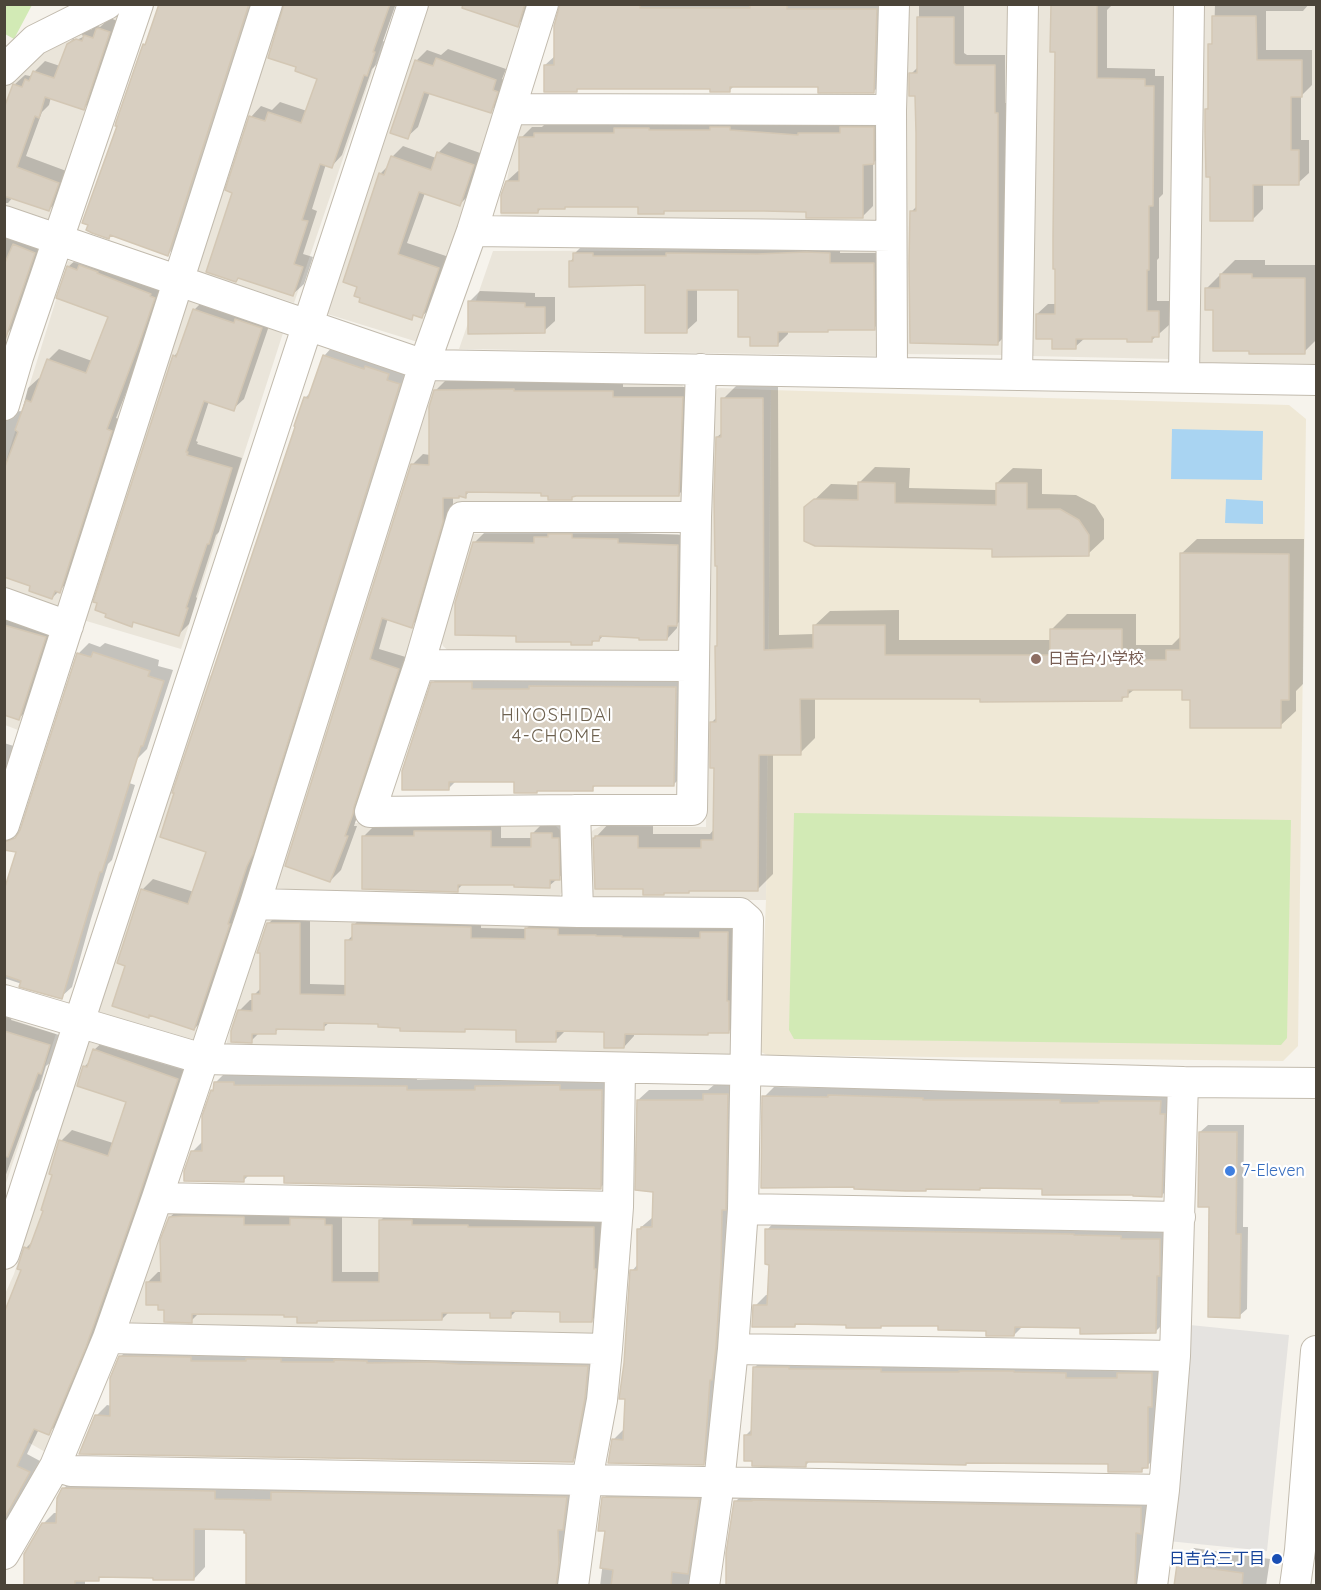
<!DOCTYPE html>
<html>
<head>
<meta charset="utf-8">
<style>
	body { margin:0 }
	#map { position:relative; width:1321px; height:1590px; overflow:hidden; background:#f6f3ec; font-family:Quicksand,sans-serif }
	canvas { display:block }
	.frame { position:absolute; inset:0; border:6px solid #4b4439; pointer-events:none }
</style>
</head>
<body>
<div id="map">
<canvas width="1321" height="1590"></canvas>
<div class="frame"></div>
</div>
<script>
const context = document.querySelector('canvas').getContext('2d');
context.lineJoin = 'round';
function paint(path, color) { context.fillStyle = color; context.fill(path, 'evenodd'); }
function strokePath(path, color, width, dash) { context.strokeStyle = color; context.lineWidth = width; context.lineCap = dash ? 'butt' : 'round'; context.setLineDash(dash || []); context.stroke(path); }
function write(font, color, halo, rows, align = 'center') {
  context.font = font + ' Quicksand,"Noto Sans JP",sans-serif'; context.lineWidth = 4.5; context.setLineDash([]); context.textBaseline = 'middle'; context.strokeStyle = halo; context.fillStyle = color; for (const [text, x, y, turn = 0] of rows) {
    context.save(); context.translate(x, y); context.rotate((+turn || 0) * Math.PI / 180); context.textAlign = isNaN(turn) ? turn : align; if (halo) context.strokeText(text, 0, 0); context.fillText(text, 0, 0); context.restore();
  }
}
const residential = new Path2D(`
	M282 5H395L294 303 197 271Z
	M426 5H529L421 343 324 313Z
	M904 5H1010L1009 355 899 354Z
	M1037 5H1175L1169 359 1031 356Z
	M1200 5H1316V364L1194 363Z
	M127 11 49 228 5 211 4 79 9 65Z
	M518 121 880 122V225L499 223Z
	M5 235 40 248 9 345 5 344Z
	M879 250 882 356 459 349 493 251Z
	M68 261 161 288 64 609 5 589V464Z
	M188 300 283 333 181 649 83 620Z
	M436 380 679 382 685 388 683 505 456 508 355 823 555 825 561 831 565 887 559 897 282 895 272 887 271 879Z
	M718 388 771 390 766 900H598L590 894 586 838 593 830 601 826 706 827 711 399 714 393Z
	M472 534H678L684 539 683 644 678 651 453 655 443 646 440 637Z
	M5 616 51 631 18 730 5 725Z
	M209 675 302 707 195 1040 96 1011Z
	M260 919 735 923 730 1056 225 1049Z
	M5 1017 56 1034 5 1186Z
	M87 1041 183 1070 186 1085 102 1331 47 1453 5 1429V1294L14 1274Z
	M161 1211 604 1222 595 1334 131 1323Z`);
const education = new Path2D(`
	M771 390 1289 405 1306 419 1298 1046 1283 1061 767 1055 761 1052 760 1045 766 900Z`);
const green = new Path2D(`
	M5 4 32 5 14 39 5 34Z
	M794 813 1291 820 1287 1038 1281 1045 794 1039 789 1030Z`);
const parking = new Path2D(`
	M1190 1325 1289 1335 1267 1551 1168 1541Z`);
const water = new Path2D(`
	M1172 429 1263 431 1262 480 1171 479Z
	M1226 499 1263 501V524L1225 523Z`);
const shadow = new Path2D(`
	M160 4H255L178 244 168 254 111 235 108 237 119 125 144 45 148 41Z
	M285 4H396L383 41 385 42 377 64 372 69 342 155 332 166 326 164 312 209 317 211 303 254 313 257 304 284 293 294 240 277 236 280 234 192 251 117 261 106 272 110 280 102 307 111 318 78 298 66Z
	M456 4H531L528 15 517 25Z
	M561 4H886L884 81 874 91 819 86H734L729 91 712 88 580 87 577 90 545 65 556 55Z
	M919 4H964V53L967 55H1005V103H1008V333L997 344 911 212 917 206 916 95 911 74 919 66Z
	M1052 4H1113L1107 10V68L1155 69V76H1164L1163 194 1159 198V258L1157 260V301H1169V325L1151 341 1129 338H1085L1075 347 1054 338 1037 314 1048 304H1056V51Z
	M1215 4H1309L1303 11H1266V50H1312V85L1301 96V140H1309V173L1298 183H1263V209L1252 220 1206 109 1210 106V45L1214 41Z
	M110 18 120 22 94 98 83 109 51 97 49 105 42 112 26 156 69 172 59 199 49 210 13 197 8 203H4V113L14 85 25 75 30 76 45 61 60 66 68 44 74 38V41L83 37 82 34 74 38 79 33 87 29 91 30 96 25 100 27Z
	M448 49 506 69 502 79 507 81 501 101 490 111 430 92 418 127 407 137 416 61 427 50 441 55Z
	M884 117V152L873 163V206L862 217 807 210 666 209 663 212 640 206 542 207 538 212 507 181 518 171H520L521 138 532 127H542L546 123 740 120 808 125 810 123Z
	M449 142 483 154 470 194 459 205 425 193 407 243 449 257 433 306 422 316 415 314 411 318 380 174 390 164 392 157 403 146 436 158 438 153Z
	M4 224 45 242 17 323 7 333 4 332Z
	M585 243H840V253H884L885 317 874 328 788 331V334L777 345 751 336 740 289H697V321L686 331 646 283 570 262 574 257V254Z
	M79 257 164 287 150 332 116 418 122 420 70 580 52 598 32 585 4 576V408L11 412 22 411 28 388 39 378H42L49 359 59 349 92 361 110 317 68 267Z
	M1235 260H1265V265H1316V340L1304 352 1215 308 1206 289Z
	M480 291 535 293V297H555V321L544 331 469 302Z
	M205 299 272 317 244 399 233 409 209 401 196 441 198 442 197 444 242 458 219 532 216 535 196 597 197 598 189 624 178 635 135 621 131 625 174 356 180 350 194 310Z
	M334 345 410 373 205 1018 194 1029 151 1014 148 1016 127 965 119 962 143 889 153 879 194 892 207 851 305 398 312 391 324 356Z
	M446 380 623 381V387H693L689 484 679 494 574 495 571 498 549 495 542 491 471 490 465 496H453V510L422 615 411 626 388 618 379 649 409 658 354 826H357L341 870 330 881 287 865 412 465 423 454 430 455 436 390Z
	M738 384H778L779 635 814 634V626L830 611 899 610V640H1052V629L1067 614H1136V645H1172L1181 636V554L1197 539H1304L1303 684 1296 691V711L1280 726 1191 699 1183 689H1135L1121 700 815 698V738L800 753H773V874L757 890 666 891 663 894 645 888 596 837 611 821H653V834H710L715 828V766L712 722 717 717 719 645 717 437 723 432V399Z
	M875 467 910 468 909 488 997 490V483L1013 468 1042 469V494L1076 495 1095 505 1104 519V539L1088 554 994 547 806 508 831 484 860 485V482Z
	M546 527 628 529 627 533 688 535 687 614 677 624V628L667 639 604 635 599 640H595L591 644 518 634 474 543 485 532 540 533Z
	M4 612 56 627 30 708 19 718 4 710Z
	M89 643 100 647 105 643 159 660 158 666 173 670 147 749 136 760 78 654Z
	M443 672 686 677 684 774 674 784H597L592 789H539L537 792 516 781H456L449 788 433 683Z
	M4 743 17 747 4 783Z
	M53 757 135 785 112 860 108 864 91 919 72 987 61 997 4 978V895Z
	M501 821V838H532V834L543 823H562L570 868 549 886 516 884H463L457 890 364 836 374 826Z
	M279 913H310V984L347 985V941L354 934V925L364 914 481 917V928L526 929 537 918 632 927 706 928 712 922H738L739 1021 728 1032H710L708 1034 634 1033V1036L624 1047 606 1031 566 1030 555 1041 517 1028H468L465 1030 379 1022H330L323 1028H280L275 1032H260L251 1041 239 1011 250 1000H254V995L261 988 268 924Z
	M4 1008 14 1011 11 1020 59 1035 51 1062 46 1066 39 1089 36 1092 4 1180Z
	M106 1039 188 1068 106 1309 60 1422 48 1433 39 1429 27 1454 40 1461 4 1524V1325L23 1269 26 1248 34 1240 45 1210 61 1141 72 1130 113 1143 128 1101 79 1085 85 1066 91 1060 94 1050Z
	M226 1072H244V1075L417 1076V1080H483L488 1076 612 1080 611 1177 600 1188 285 1174H250L243 1181 192 1152 204 1140 212 1091 214 1089 215 1083Z
	M715 1084H738L714 1453 703 1463 614 1439 625 1428 632 1271 638 1264 639 1229 653 1217 654 1190 638 1100 649 1090H708Z
	M840 1085 933 1088V1090L1170 1091 1172 1185 1162 1195 1044 1188 764 1097 774 1087 838 1088Z
	M1208 1125H1244L1243 1227H1248L1247 1309 1239 1316 1210 1206 1200 1132Z
	M181 1207H254V1215H342V1272H381V1220L391 1210 604 1217 602 1310 591 1321 561 1311 517 1310 510 1317 491 1312H449L442 1319 285 1314 199 1313 191 1321 165 1309 160 1303 148 1282 158 1272H162L170 1217Z
	M777 1219 1170 1229 1166 1321 1155 1332 1082 1327 1023 1326 1014 1335 988 1329 940 1325 883 1324 881 1326 848 1323H798L795 1326 755 1306 766 1295H769L770 1263 767 1230Z
	M132 1346 598 1356 583 1450 572 1461 96 1416 107 1405 112 1406 121 1356Z
	M765 1357 1162 1363 1158 1456 1141 1471 1109 1463 810 1461 806 1465 746 1435 753 1428 754 1368Z
	M75 1478 578 1486 564 1586H444L248 1532 245 1528 205 1527V1567L194 1579 155 1576H102L98 1579H85V1586L26 1585 43 1524 54 1513H58L63 1489Z
	M614 1488 709 1489 693 1586H600L607 1529 604 1498Z
	M746 1491 1151 1497 1145 1586H728L735 1502Z
	M1194 1548 1270 1559 1266 1586H1175L1178 1564Z`);
const building = new Path2D(`
	M159 4H249L168 256 110 235 109 239 92 233 86 230 88 225 82 223 117 126H115L116 122 143 44 145 45Z
	M284 4H390L373 52H375L367 76 364 75 332 168 320 164 302 220 308 221 294 264 303 267 293 296 238 278 236 282 206 272 232 193 225 190 249 116 265 121 268 112 301 123 317 79 295 71 296 67 268 58Z
	M463 4H525L518 27 462 8Z
	M560 4H640V8H750V4H787V9H877L874 93H818V87H730V92H710V89H577V92H544V65H554V26Z
	M1051 4H1097V78L1145 79V86H1154L1153 206H1149V270H1147V311H1159V337H1152V342H1127V339H1076V349H1052V339H1036V314H1055V269H1053V237L1055 52H1050Z
	M1212 16H1256L1257 60H1302V97H1291V150H1299V185H1253V221H1210V177H1206L1205 131V109H1208V44H1212Z
	M917 17H954V63L956 65H995V113H998V345L910 343 909 263 910 211H916V133L915 96H909V73H917Z
	M98 28 110 32 84 110 45 97 39 118 35 116 17 167 59 183 49 211 4 196V108L13 84 22 87 25 79 29 81 33 71 54 78 67 44 76 39 82 41 84 35 93 38 96 29Z
	M436 58 496 80 493 90 498 92 491 113 424 92 408 139 390 133 415 60 433 66Z
	M710 127H730V130L798 135V133H840V127H874V164L863 165V218H806V212L764 211H664V214H638V207H565V209H538V213H501V195L506 181H519V137H534V133H614V128H649V130H710Z
	M437 152 474 165 460 206 419 192 398 254 439 268 422 318 413 315 412 320 359 302 360 298 354 296 357 287 343 282 379 173 384 175 391 156 431 170Z
	M13 244 35 253 4 343V265Z
	M806 252 830 253V263H874L875 330H828V332H778V346H750V337H738V290H687V333H645V285L569 287V261H573V253H593V256H666V253L757 254Z
	M79 265 98 272 97 273 151 294 150 296 155 298 139 344 107 429 112 431 60 593 55 591 52 599 29 591 30 586 4 577V469L18 432 15 430 26 400 31 402 47 359 86 373 108 317 56 298 67 266 77 270Z
	M1220 274H1252V278H1305V354H1249V351H1213V310H1205V288H1220Z
	M468 301 525 303V307H545V333L468 334Z
	M193 309 234 323 235 319 262 328 234 411 204 401 186 452H188L187 455 232 468 209 544H207L186 608H188L179 636 133 622 132 627 105 617 106 614 95 610 97 603 93 602 173 355 176 357Z
	M323 355 364 369 365 366 389 374 387 380 400 384 253 854 247 866 228 924H230L194 1030 149 1015V1018L112 1006 125 966 117 963 141 889 188 904 206 852 160 837 174 793H172L295 427 294 426 304 397 308 398Z
	M514 389V391H613V397H683L679 496H576L572 497V500H548V496H541V493L466 492V498L459 496V498H443V522L412 628 382 618 370 659 399 669 354 807 353 814 345 836H348L330 882 285 866 411 464 429 465V407L434 390Z
	M721 398H763L764 650 813 648V625H885V655H1050V629H1122V660H1166V650H1180V553L1289 554V700H1281V728H1190V700H1182V690H1128V697H1122V701L980 702V699H800L801 755H759L758 891H689V893H664V895H643V889H595L593 838H595V836H638V848H701V840H713L714 768H710V722H716L715 646H717V566H715L714 496 716 437H721Z
	M858 482 895 483V503L996 505V483H1027V509H1060L1079 520 1089 535V556L992 557V549L815 546 804 541V507L814 499 858 500Z
	M548 534H572V538L618 539V543L678 545 677 626H668L667 640H639V638L600 636 599 641H592V645H571V642H516V636L455 635V603L473 542 534 543V537H548Z
	M4 625 46 637 19 720 4 715Z
	M93 652 150 671 148 676 164 681 143 746H141L102 872H100L62 999 19 987 21 981 4 975V890L16 852 4 850V842L15 838 20 830 77 653 91 657Z
	M431 682H472V689H529V686L676 687 674 786H593V791H537V793H514V782H449V790H402V771Z
	M414 831H491V847H531V833H552V838H559L560 880H550V888L514 887V885H458V892L362 889V836H414Z
	M267 923H300V994L345 995V940H352V924L471 927V938L525 939V928L558 929V935H596V936H622V937L700 938V932H728L727 1001H729V1033H708V1035L625 1034 624 1048H604V1032L556 1031V1042H516V1030L465 1029V1032L400 1031V1028L378 1027V1024L324 1023V1030L276 1029V1034H252V1043L231 1042V1031L238 1010 252 1011V994H260V953H257Z
	M4 1031 50 1045 41 1074 38 1073 8 1157 4 1156Z
	M93 1049 178 1079 134 1211 86 1347 49 1435 34 1429 17 1466 30 1472 4 1519V1313L21 1270 17 1269 24 1247 29 1249 43 1211 41 1210 52 1175 49 1174 59 1140 108 1156 126 1102 77 1086 83 1066 87 1067Z
	M214 1082H234V1085L407 1086V1090H475V1086L560 1085V1090H602L601 1189 284 1183V1176H244V1182L184 1181V1171L191 1151H202V1116L211 1090 213 1091Z
	M703 1094H728L726 1208V1210H722L721 1269 716 1347 712 1380H710L704 1465 608 1463 612 1439 623 1440 625 1399H619L624 1363 630 1270H637V1229H641V1227H652L653 1192 635 1190 637 1100H703Z
	M828 1095 923 1098V1100H1060V1103H1099V1101H1161L1160 1114H1165L1162 1197 1133 1196V1195H1042V1189L980 1188V1190L926 1189V1191H906L854 1189V1187L761 1188 762 1096 828 1097Z
	M1199 1132H1237L1236 1234H1241L1240 1318 1208 1317 1209 1207H1198Z
	M183 1216 244 1217V1225H290V1218L325 1219V1225H332V1282H379V1220H412V1225H468V1227H594V1269H596L592 1322H560V1312L511 1311V1318H490V1313H442V1320L317 1321V1323H297V1317H284V1315L192 1314V1323L164 1322V1310H158V1305H146V1282H161L160 1240 169 1217Z
	M765 1229 1074 1234V1235L1121 1236V1239H1160V1276H1157L1156 1333 1080 1334V1328L1015 1327 1014 1336H986V1331L938 1330V1326H881V1328H846V1325L795 1324V1327H752L753 1305H767L769 1265 765 1264Z
	M119 1356 191 1357V1361H246V1359H281V1362H334V1360L367 1361V1363L433 1362 458 1364 588 1366 585 1398 573 1462 79 1454 95 1415 110 1416V1378Z
	M753 1367H789V1369H881V1372H959V1371H1014V1372L1066 1373V1378H1117V1373H1152V1407H1148V1468H1142V1472H1108V1464L966 1463V1465L827 1462H806V1467L752 1466V1461H744V1435H751Z
	M62 1488 215 1491V1499L271 1500V1492L567 1497 563 1530H558L559 1563 556 1586H301L246 1584V1533H244V1530L194 1529V1580H153V1578L99 1577V1581H75V1586H24V1554L42 1523H56L57 1498Z
	M602 1497 699 1499 688 1574 672 1572 671 1586H611L613 1570 600 1568 605 1531H598Z
	M752 1500 1141 1507V1534L1136 1533 1135 1586H726V1553L734 1501H752Z
	M1177 1564 1243 1573 1242 1586H1174Z`);
const minor = new Path2D(`
	M4 70 35 40 107 4
	M511 109 891 110
	M4 221 424 365 1316 380
	M472 231 891 236
	M892 373 891 110 894 4
	M1017 375 1023 4
	M1184 377 1189 4
	M4 405 18 357 138 4
	M696 517H462L419 665 370 812 575 810H692L696 517 701 369
	M4 603 68 626
	M419 665 694 666
	M575 810 578 912
	M4 825 267 4
	M255 904 578 912 740 913 748 920 743 1209 733 1349 719 1483 704 1586
	M4 1000 203 1059 745 1070 1183 1082 1316 1083
	M157 1198 618 1207
	M743 1209 1180 1217
	M4 1254 85 1004 413 4
	M108 1338 607 1349
	M733 1349 1175 1356
	M55 1466 71 1471 1164 1490
	M4 1554 55 1466 108 1338 157 1198 255 904 424 365 472 231 543 4
	M573 1586 587 1480 602 1400 607 1349 618 1207 620 1069
	M1152 1586 1164 1490 1175 1356 1183 1082
	M1295 1586 1300 1550 1316 1351`);
const markers = [
	[1036,659,6,"#8d6e63"],
	[1230,1171,6,"#3f7fe0"],
	[1277,1559,6,"#1a4fb4"]
];
const educationNames = [
	["日吉台小学校",1048,659]
];
const shopNames = [
	["7-Eleven",1242,1171]
];
const transitNames = [
	["日吉台三丁目",1265,1559]
];
const neighbourhoodNames = [
	["HIYOSHIDAI",557,716],
	["4-CHOME",557,737]
];
paint(residential, '#eae5da');
paint(education, '#efe8d6');
paint(green, '#d2eab5');
paint(parking, '#e5e3e0');
paint(water, '#a9d4f2');
paint(shadow, '#0003');
paint(building, '#d8cfc1');
strokePath(building, '#d3c7b4', 1.5);
strokePath(minor, '#c2bbae', 32);
strokePath(minor, '#fff', 30);
for (const [x, y, r, color] of markers) { const dot = new Path2D(); dot.arc(x, y, r, 0, 2 * Math.PI); context.fillStyle = color; context.fill(dot); strokePath(dot, '#fff', 2); }
write('16px', '#785e54', '#fff', educationNames, 'left');
write('16px', '#366cbe', '#fff', shopNames, 'left');
write('16px', '#164399', '#fff', transitNames, 'right');
context.letterSpacing = '1.5px';
write('18px', '#6e6250', '#fff', neighbourhoodNames);
context.letterSpacing = '0px';
</script>
</body>
</html>
